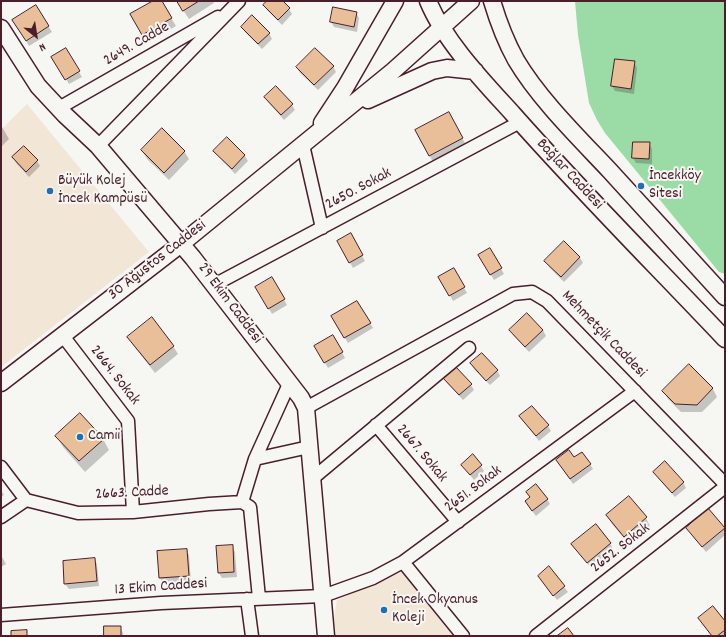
<!DOCTYPE html>
<html>
<head>
<meta charset="utf-8">
<style>
	body { margin:0 }
	#map { position:relative; width:726px; height:637px; overflow:hidden; background:#f6f6f2; font-family:Dekko,sans-serif }
	canvas { display:block }
	.frame { position:absolute; inset:0; border:2px solid #4a1f2b; pointer-events:none }
	.north { position:absolute; left:16px; top:16px; width:40px; height:40px; -webkit-text-stroke:3px #f6f6f2; paint-order:stroke; rotate:150deg; font-size:11px; font-weight:700; line-height:16px; text-align:center; color:#4a1f2b }
	.north::after { content:''; display:block; margin:auto; width:14px; height:18px; background:#4a1f2b; clip-path:polygon(50% 0,100% 100%,50% 72%,0 100%) }
</style>
</head>
<body>
<div id="map">
<canvas width="726" height="637"></canvas>
<div class="frame"></div>
<div class="north">N</div>
</div>
<script>
const context = document.querySelector('canvas').getContext('2d');
context.lineJoin = 'round';
function paint(path, color) { context.fillStyle = color; context.fill(path, 'evenodd'); }
function strokePath(path, color, width, dash) { context.strokeStyle = color; context.lineWidth = width; context.lineCap = dash ? 'butt' : 'round'; context.setLineDash(dash || []); context.stroke(path); }
function write(font, color, halo, rows, align = 'center') {
  context.font = font + ' Dekko,sans-serif'; context.lineWidth = 4; context.setLineDash([]); context.textBaseline = 'middle'; context.strokeStyle = halo; context.fillStyle = color; for (const [text, x, y, turn = 0] of rows) {
    context.save(); context.translate(x, y); context.rotate((+turn || 0) * Math.PI / 180); context.textAlign = isNaN(turn) ? turn : align; if (halo) context.strokeText(text, 0, 0); context.fillText(text, 0, 0); context.restore();
  }
}
const built = new Path2D(`
	M27 104 149 252 1 367V130Z
	M402 572 453 636H336L334 619 337 600Z`);
const green = new Path2D(`
	M575 1H725V274L719 272 605 133 597 120 589 103 578 35Z`);
const shadow = new Path2D(`
	M155 1H161L176 26 147 43 131 15Z
	M177 1H213L214 3 189 19Z
	M268 1H281L289 9 292 14 282 25 267 10 264 5Z
	M36 7 52 32 29 46 14 21Z
	M356 13 359 18 357 32 334 27 331 22Z
	M242 27 269 33 272 39 262 49 245 32Z
	M66 50 82 77 69 84 53 57Z
	M634 62 637 68 634 94 615 91 612 86Z
	M333 66 336 72 318 90 300 73 297 68Z
	M265 97 292 105 295 110 284 120 268 102Z
	M453 121 467 147 434 164 416 130Z
	M1 125 9 139 1 147Z
	M227 138 245 156 248 161 235 174 218 156 215 151Z
	M634 143H649L652 149V164L636 163 633 158Z
	M24 147 37 161 40 166 29 177 16 163 13 157Z
	M142 151H184L189 159 169 180 147 159Z
	M350 234 365 261 353 268 338 241Z
	M564 243 580 258 583 263 564 282 549 267 546 261Z
	M490 249 504 274 494 280 479 255Z
	M453 269 467 293 453 301 440 277Z
	M272 278 287 305 272 314 257 287Z
	M357 302 373 328 348 343 332 317Z
	M510 330H543L546 336 529 352 513 335Z
	M333 336 345 358 328 368 315 346Z
	M128 337 173 346 178 354 155 373 133 345Z
	M471 364 497 370 500 376 490 385 474 369Z
	M689 365 713 389 717 397 702 412H681L668 399 663 391Z
	M444 378 471 385 474 390 463 400 447 383Z
	M520 417 548 426 551 431 539 441Z
	M57 436 103 439 109 450 85 472 63 447Z
	M574 459 590 464 593 469 573 484 560 465Z
	M462 465 481 466 484 471 474 480Z
	M655 472 683 482 686 488 675 497 658 478Z
	M1 490 4 495 1 497Z
	M547 499 550 504 536 516 529 507Z
	M607 516 646 518 650 526 629 544 612 524Z
	M687 528H724L725 535 706 552Z
	M610 543 613 549 590 567 572 544Z
	M232 546 235 552 237 577 222 578 219 573Z
	M186 550 189 555 191 581 163 583 160 578Z
	M1 555 6 564 1 567Z
	M94 559 97 564 99 586 69 589 65 584Z
	M549 568 568 592 557 600 539 576Z
	M699 618 725 623V636H712Z
	M120 627 123 633V636H105Z`);
const building = new Path2D(`
	M153 1H162L172 18 142 35 130 14Z
	M177 1H199L183 11Z
	M267 1H283L290 8 278 20 263 5Z
	M36 5 49 26 26 41 12 20Z
	M333 7 357 12 354 27 330 22Z
	M252 15 270 33 258 44 241 27Z
	M66 48 80 71 65 80 51 57Z
	M315 48 334 66 314 85 296 67Z
	M615 59 635 61 631 89 611 86Z
	M276 86 293 104 281 115 264 97Z
	M449 112 463 138 429 156 415 130Z
	M162 128 185 151 164 173 141 150Z
	M227 137 245 155 232 169 213 151Z
	M633 142H650L649 159 632 158Z
	M24 146 38 160 26 172 12 157Z
	M351 233 363 255 349 263 337 241Z
	M564 241 580 257 561 277 544 261Z
	M490 248 502 268 490 275 478 255Z
	M454 268 465 287 449 296 438 277Z
	M272 277 285 299 268 309 255 287Z
	M357 301 371 323 344 338 331 316Z
	M527 313 543 330 525 347 509 330Z
	M152 317 174 346 150 365 127 337Z
	M333 335 343 352 324 363 314 346Z
	M482 353 498 370 486 381 470 363Z
	M689 364 713 388 697 405 675 404 662 391Z
	M455 366 472 384 459 395 443 378Z
	M532 406 549 425 536 436 519 416Z
	M80 413 104 439 79 461 55 436Z
	M569 450 574 457 582 452 591 464 570 479 556 460Z
	M473 454 482 465 470 475 461 465Z
	M665 461 684 482 672 493 653 472Z
	M536 484 548 499 532 511 525 501 530 497 526 492Z
	M629 496 647 517 624 537 606 515Z
	M708 508 725 528 702 547 686 528Z
	M596 524 611 543 587 563 571 544Z
	M233 545 234 572 218 573 216 546Z
	M187 549 189 576 159 578 157 551Z
	M95 558 97 581 64 584 63 561Z
	M549 566 565 586 553 596 538 576Z
	M713 606 725 621V630L717 636H712L698 618Z
	M104 626H121V636H104Z
	M568 628 574 636H557Z
	M27 630V636H11V631Z`);
const street = new Path2D(`
	M59 108 218 17
	M303 145 322 228
	M98 146 239 1
	M214 285 520 122
	M63 336 128 421 133 512
	M306 408 513 294 532 292 547 301 725 484
	M376 425 458 522
	M255 459 309 447
	M1 467 26 500 78 513 133 512 209 504 242 502
	M312 479 469 348
	M242 502 255 459 289 384
	M242 502 250 507 259 598
	M1 517 26 500
	M403 562 463 636
	M247 599 252 636
	M1 615 161 603 323 596 373 578 403 562 635 391
	M536 636 725 487`);
const secondary = new Path2D(`
	M428 1C445 42 484 82 513 114 581 191 654 264 725 339
	M492 1C498 21 506 42 516 60 539 99 579 138 610 171 648 213 687 255 725 297
	M1 28 38 86 65 115 98 146 193 258 301 398 306 408 326 636
	M368 100 432 71 447 68 475 71
	M322 123 345 88 395 1
	M1 383 181 244 393 71 471 1`);
const markers = [
	[641,186,4,"#1f6fb2"],
	[50,191,4,"#1f6fb2"],
	[80,437,4,"#1f6fb2"],
	[384,610,4,"#1f6fb2"]
];
const streetNames = [
	["2649. Cadde",137,45,-30],
	["Bağlar Caddesi",569,175,47],
	["2650. Sokak",359,190,-28],
	["30 Ağustos Caddesi",158,261,-38],
	["29 Ekim Caddesi",229,304,53],
	["Mehmetçik Caddesi",603,335,46],
	["2664. Sokak",114,376,52],
	["2667. Sokak",421,454,50],
	["2651. Sokak",474,490,-37],
	["2663. Cadde",132,494,-3],
	["2652. Sokak",621,549,-38],
	["13 Ekim Caddesi",161,588,-4]
];
const poiNames = [
	["İncekköy",649,177],
	["Sitesi",649,195],
	["Büyük Kolej",58,182],
	["İncek Kampüsü",58,200],
	["Camii",88,437],
	["İncek Okyanus",392,601],
	["Koleji",392,619]
];
paint(built, '#f2e6d7');
paint(green, '#9adba6');
paint(shadow, '#0003');
paint(building, '#e8bf98');
strokePath(building, '#4a1f2b', 1);
strokePath(street, '#4a1f2b', 15);
strokePath(secondary, '#4a1f2b', 19);
strokePath(street, '#f6f6f2', 12);
strokePath(secondary, '#f6f6f2', 16);
for (const [x, y, r, color] of markers) { const dot = new Path2D(); dot.arc(x, y, r, 0, 2 * Math.PI); context.fillStyle = color; context.fill(dot); strokePath(dot, '#f6f6f2', 1.5); }
write('16px', '#4a1f2b', '#f6f6f2', streetNames);
write('16px', '#4a1f2b', '#f6f6f2', poiNames, 'left');
</script>
</body>
</html>
